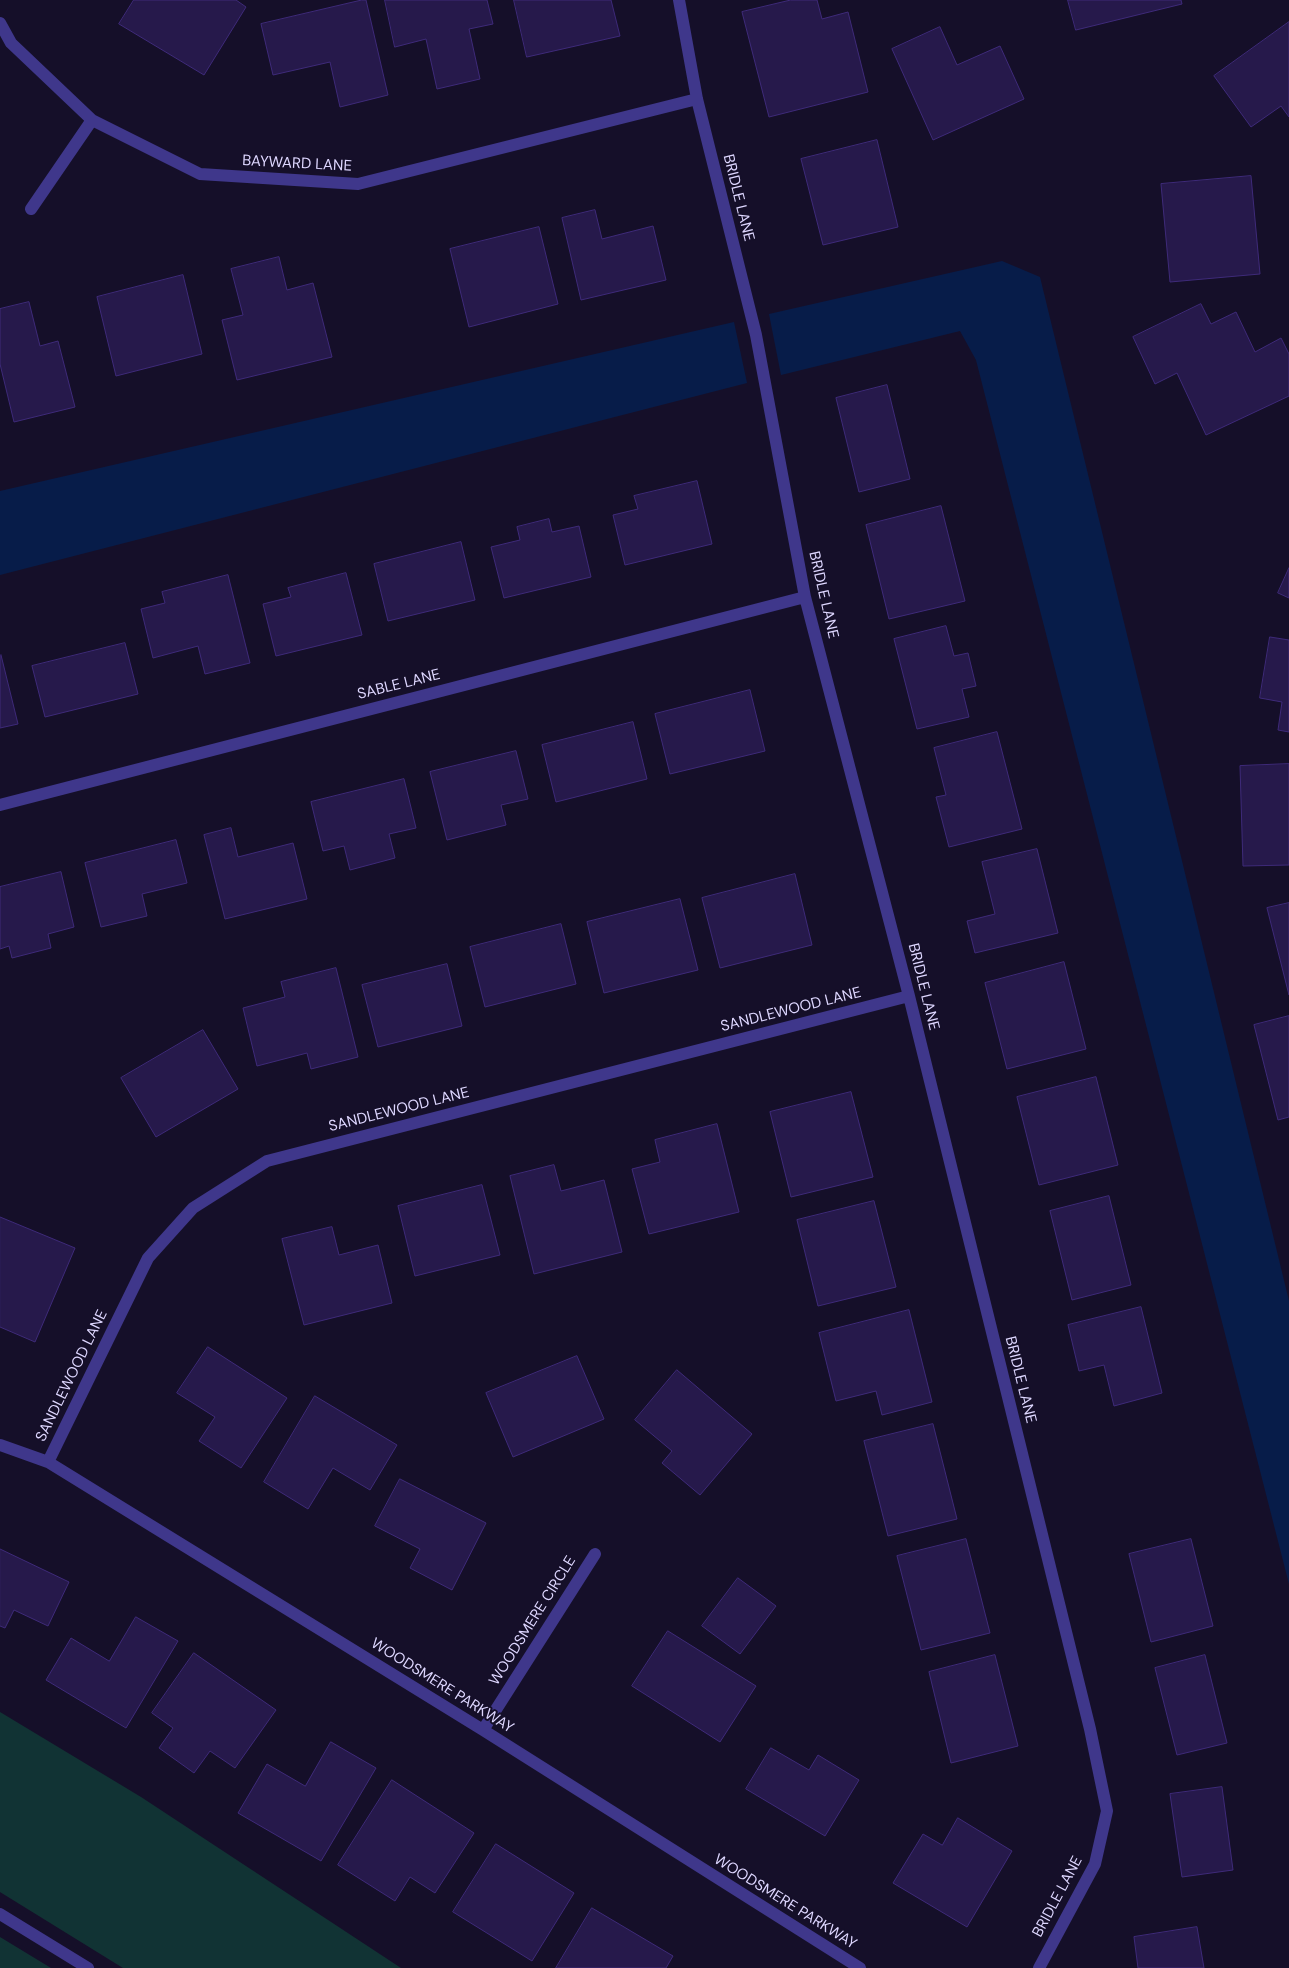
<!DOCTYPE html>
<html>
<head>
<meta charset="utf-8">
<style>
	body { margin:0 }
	canvas { display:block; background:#150f29 }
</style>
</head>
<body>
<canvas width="1289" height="1968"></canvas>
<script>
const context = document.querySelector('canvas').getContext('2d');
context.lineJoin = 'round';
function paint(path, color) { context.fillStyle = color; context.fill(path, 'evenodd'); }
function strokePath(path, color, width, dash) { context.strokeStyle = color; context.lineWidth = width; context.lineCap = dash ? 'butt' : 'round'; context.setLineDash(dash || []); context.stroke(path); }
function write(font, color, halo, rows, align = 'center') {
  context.font = font + ' "DM Sans",sans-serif'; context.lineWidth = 4; context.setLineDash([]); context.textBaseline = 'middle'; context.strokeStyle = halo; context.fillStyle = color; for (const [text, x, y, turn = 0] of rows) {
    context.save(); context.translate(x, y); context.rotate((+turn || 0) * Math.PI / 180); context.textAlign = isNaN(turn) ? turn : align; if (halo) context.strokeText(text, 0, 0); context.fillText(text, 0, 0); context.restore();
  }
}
const green = new Path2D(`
	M0 1712 141 1797 401 1968H123L0 1892Z
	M0 1936V1937L51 1968H0Z`);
const water = new Path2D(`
	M1002 261 1040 277 1289 1301V1584L976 360 960 331 781 375 769 314Z
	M734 322 747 383 0 575V491Z`);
const building = new Path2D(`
	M134 0H236L246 7 204 75 119 24Z
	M362 0H366L388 95 340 107 330 62 273 75 261 24Z
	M385 0H487L493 24 469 29 480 79 437 89 426 39 395 47Z
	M514 0H611L620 36 527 57Z
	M791 0H817L822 19 848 12 868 92 769 117 742 12Z
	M1068 0H1181L1182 4 1076 30Z
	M1289 22V117L1281 106 1251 127 1214 76Z
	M940 27 957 65 1000 46 1024 99 933 140 892 49Z
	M877 140 898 227 823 245 801 159Z
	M1251 176 1260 274 1170 282 1161 184Z
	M595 210 602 239 653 226 666 280 581 300 562 218Z
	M539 227 558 304 469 327 450 249Z
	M279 257 287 290 313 283 332 357 237 380 222 320 243 315 231 269Z
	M183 275 202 354 116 376 97 297Z
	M29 302 40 346 58 341 75 407 14 422 0 364V309Z
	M1201 304 1211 324 1236 312 1255 352 1281 338 1289 354V396L1206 435 1177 373 1155 384 1133 337Z
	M887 385 910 479 859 492 836 398Z
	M697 481 712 544 625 565 613 515 638 509 634 496Z
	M941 506 965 601 889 619 866 525Z
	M549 519 552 532 579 526 591 577 504 598 491 547 520 540 517 527Z
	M461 542 475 600 388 621 374 564Z
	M1289 568V598L1278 593Z
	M346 573 362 635 276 656 263 604 291 597 288 588Z
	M228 575 250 663 205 674 198 646 153 658 141 609 165 603 162 592Z
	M946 626 954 656 968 653 976 686 962 689 969 717 917 729 894 639Z
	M1270 637 1289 640V732L1278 730 1282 702 1260 698Z
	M125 643 138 694 45 717 32 666Z
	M1 655 18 724 0 728V656Z
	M750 690 765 751 670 774 655 714Z
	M633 722 647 779 556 802 542 745Z
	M997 732 1022 829 949 847 936 797 946 795 934 748Z
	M516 751 528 799 501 805 506 825 447 840 430 772Z
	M1289 764V865L1243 866 1240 766Z
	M404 779 416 828 389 834 395 858 350 870 344 846 323 851 311 802Z
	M231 828 238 857 293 843 307 899 225 919 204 835Z
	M176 840 187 883 142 894 147 916 101 927 85 863Z
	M1037 849 1058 933 975 953 967 921 995 914 982 862Z
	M61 872 74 927 48 934 51 948 12 958 9 946 0 949V887Z
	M795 874 812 945 720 968 702 898Z
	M680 899 698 970 604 993 587 922Z
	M1289 903V995L1267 908Z
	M561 924 576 984 485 1007 470 947Z
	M1064 962 1086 1049 1007 1069 985 983Z
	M447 964 462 1026 378 1047 362 985Z
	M336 968 358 1057 311 1069 307 1053 257 1066 243 1008 285 997 281 982Z
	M1289 1016V1117L1278 1120 1254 1025Z
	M203 1030 238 1089 156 1137 121 1078Z
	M1096 1077 1118 1165 1039 1185 1017 1097Z
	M851 1092 873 1177 791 1197 770 1112Z
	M717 1124 739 1212 649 1234 632 1169 660 1162 655 1140Z
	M554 1165 561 1191 604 1180 622 1252 534 1274 510 1176Z
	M482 1185 500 1255 415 1276 398 1206Z
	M1109 1196 1131 1285 1072 1300 1050 1211Z
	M874 1201 896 1287 818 1306 797 1220Z
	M0 1217 75 1248 35 1342 0 1327Z
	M332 1227 339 1255 378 1245 392 1303 304 1325 282 1239Z
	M1141 1307 1162 1393 1114 1406 1104 1365 1079 1371 1068 1325Z
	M909 1310 932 1402 882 1415 876 1391 836 1401 819 1333Z
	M208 1347 287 1398 241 1468 199 1441 215 1417 177 1393Z
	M577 1356 604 1419 513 1457 486 1393Z
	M677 1370 752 1434 700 1495 662 1463 672 1451 635 1420Z
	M315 1396 397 1445 370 1490 333 1468 308 1509 264 1482Z
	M933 1424 957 1519 888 1536 864 1441Z
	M400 1479 486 1523 452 1590 410 1568 420 1549 375 1526Z
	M966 1539 990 1633 921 1650 897 1556Z
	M1191 1539 1213 1626 1151 1642 1129 1554Z
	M0 1549 69 1582 48 1626 14 1610 5 1628 0 1626Z
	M738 1578 776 1606 740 1654 702 1626Z
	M136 1617 178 1641 126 1728 46 1680 71 1638 109 1661Z
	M668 1631 756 1686 720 1742 632 1686Z
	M194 1653 276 1710 235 1768 210 1751 194 1773 159 1748 173 1728 152 1713Z
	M995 1655 1018 1746 951 1763 929 1672Z
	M1205 1655 1227 1743 1177 1755 1155 1668Z
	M331 1742 376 1768 321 1861 238 1813 267 1764 305 1786Z
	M771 1748 809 1770 818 1755 859 1780 825 1836 746 1789Z
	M392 1780 474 1833 435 1893 410 1877 395 1901 338 1865Z
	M1222 1787 1233 1870 1182 1877 1170 1794Z
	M958 1818 1012 1851 967 1927 893 1883 923 1834 942 1845Z
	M496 1844 574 1893 532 1961 453 1912Z
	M592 1908 673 1956 666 1968H556Z
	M1197 1927 1204 1968H1138L1134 1937Z`);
const street = new Path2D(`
	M679 0 697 99 756 335 805 597 909 996 1090 1729 1107 1811 1095 1864 1039 1968
	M0 23 11 43 92 120 200 174 358 184 697 99
	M31 209 92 120
	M0 805 805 597
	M0 1445 48 1462 483 1730 860 1968
	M48 1462 148 1258 193 1208 267 1161 909 996
	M483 1730 595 1554
	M0 1914 88 1968`);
const streetNames = [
	["BAYWARD LANE",297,164,3],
	["BRIDLE LANE",738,198,76],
	["BRIDLE LANE",823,595,77],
	["SABLE LANE",399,685,-14],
	["BRIDLE LANE",923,987,76],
	["SANDLEWOOD LANE",791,1010,-14],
	["SANDLEWOOD LANE",399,1110,-14],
	["SANDLEWOOD LANE",72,1376,-64],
	["BRIDLE LANE",1020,1380,76],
	["WOODSMERE CIRCLE",533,1621,-58],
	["WOODSMERE PARKWAY",442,1686,32],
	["BRIDLE LANE",1058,1897,-62],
	["WOODSMERE PARKWAY",785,1902,32]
];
paint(green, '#113334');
paint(water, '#071c49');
paint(building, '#26194b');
strokePath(building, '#3e2a79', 1);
strokePath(street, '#3f378b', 12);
write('15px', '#ded7ff', '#150f29', streetNames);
</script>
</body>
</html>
